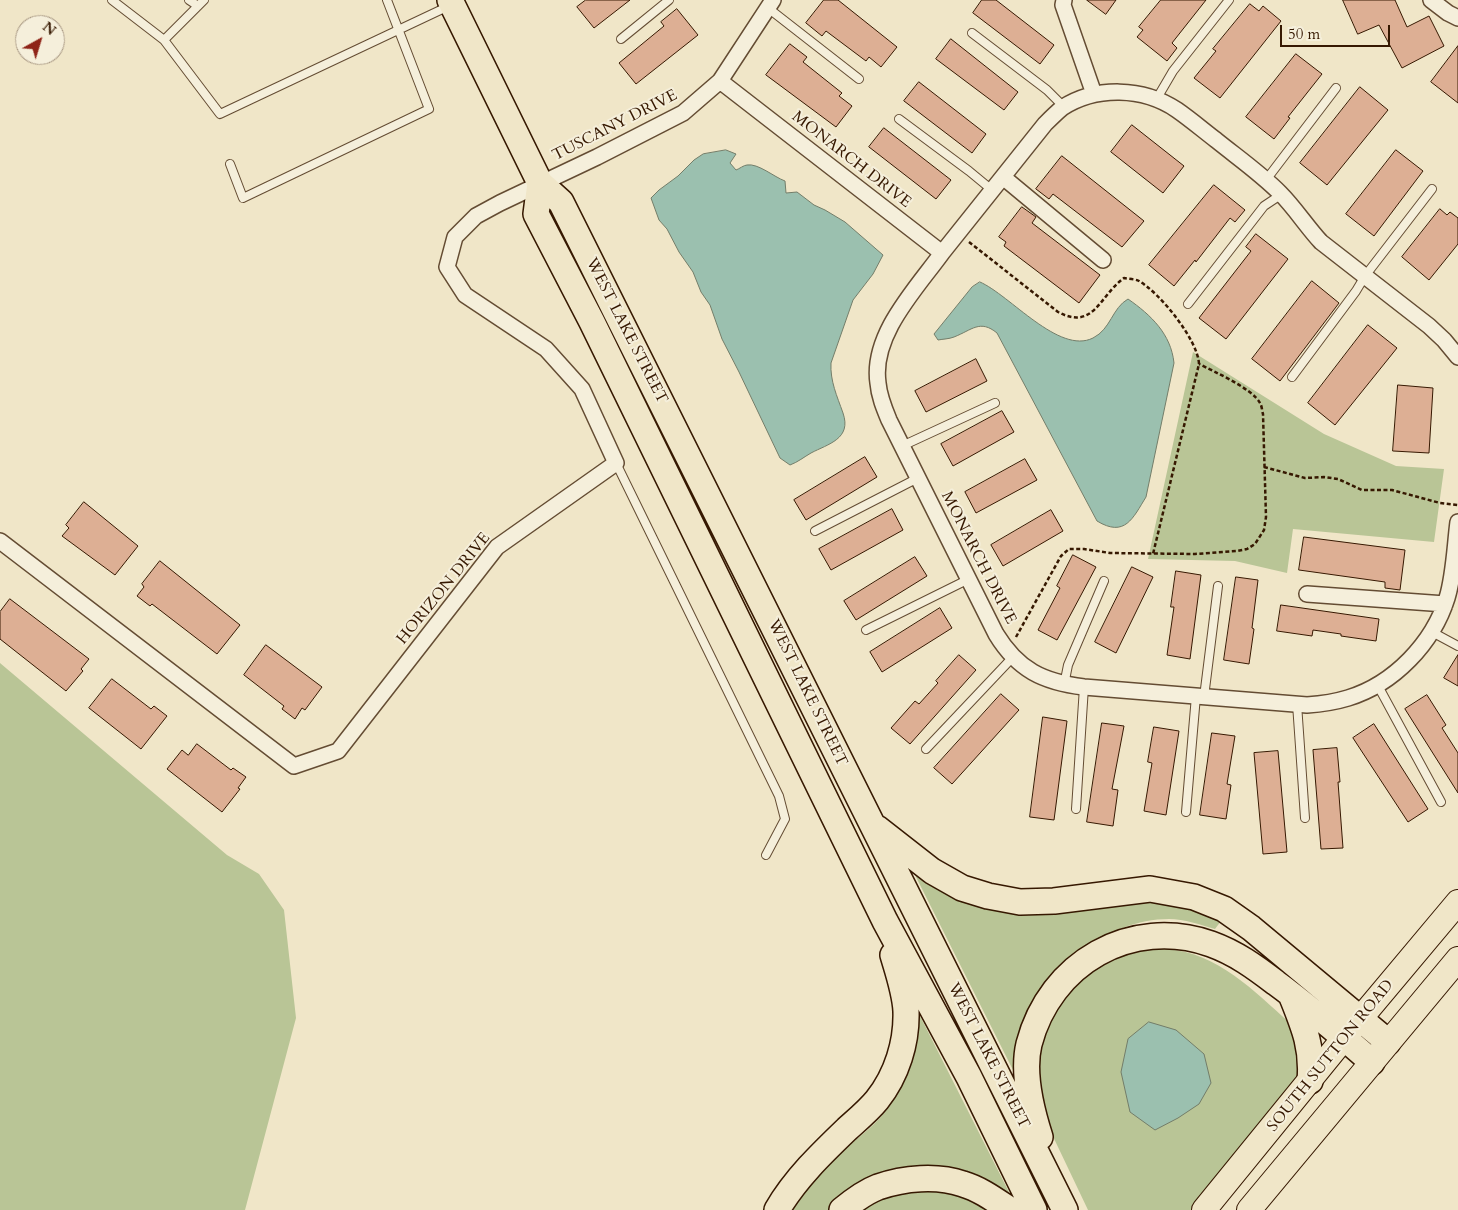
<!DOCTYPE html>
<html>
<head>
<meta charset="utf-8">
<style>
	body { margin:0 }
	#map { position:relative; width:1458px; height:1210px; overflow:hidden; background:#f0e6c8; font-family:Cardo,serif }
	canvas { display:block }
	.north { position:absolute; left:15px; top:15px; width:50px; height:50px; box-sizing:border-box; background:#f5efdb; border:1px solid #a99984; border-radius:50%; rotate:39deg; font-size:14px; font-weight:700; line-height:20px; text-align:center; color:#361801 }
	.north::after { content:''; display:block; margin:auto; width:18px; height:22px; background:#8f2418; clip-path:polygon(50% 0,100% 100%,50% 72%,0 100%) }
	.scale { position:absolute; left:1280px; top:25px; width:110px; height:22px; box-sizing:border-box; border:2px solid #361801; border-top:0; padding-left:6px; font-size:15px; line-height:18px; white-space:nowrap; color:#361801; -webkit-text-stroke:4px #f5efdb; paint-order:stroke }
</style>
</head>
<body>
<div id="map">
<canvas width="1458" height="1210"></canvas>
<div class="north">N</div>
<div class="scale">50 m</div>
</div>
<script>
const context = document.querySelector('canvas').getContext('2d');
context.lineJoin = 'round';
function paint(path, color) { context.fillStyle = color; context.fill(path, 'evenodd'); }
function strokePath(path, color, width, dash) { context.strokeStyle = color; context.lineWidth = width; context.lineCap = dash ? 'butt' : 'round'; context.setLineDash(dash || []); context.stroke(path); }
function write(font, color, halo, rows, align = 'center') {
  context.font = font + ' Cardo,serif'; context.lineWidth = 4; context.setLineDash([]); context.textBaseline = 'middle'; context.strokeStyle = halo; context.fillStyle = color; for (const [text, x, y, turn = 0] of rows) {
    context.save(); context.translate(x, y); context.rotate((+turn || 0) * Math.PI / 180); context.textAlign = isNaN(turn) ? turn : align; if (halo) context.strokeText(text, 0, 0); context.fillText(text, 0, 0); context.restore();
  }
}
const green = new Path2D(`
	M1193 352 1324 434 1396 466 1444 469 1434 542 1293 529 1287 573 1235 561 1148 559Z
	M0 663 227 855 259 874 284 910 296 1018 245 1210H0Z
	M912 869 931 881 1170 903 1185 906 1221 921 1215 929C1201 925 1184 919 1169 919 1138 919 1107 932 1082 950L1018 1080Z
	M1136 948C1146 948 1156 948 1167 949 1218 953 1254 991 1290 1023L1296 1031 1300 1072 1294 1083 1191 1210H1088L1048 1126 1038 1095 1039 1050 1055 1007 1094 967Z
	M918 1012 1014 1202 976 1180 847 1195 828 1210H791C806 1188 821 1170 841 1152 853 1141 867 1132 878 1120 906 1090 917 1052 918 1012Z
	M915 1190 948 1191 968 1197 992 1210H861L884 1197Z`);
const water = new Path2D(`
	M726 150 736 154 730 163 736 170C739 169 744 165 747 165 758 163 774 177 785 181L786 193 797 192 814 205 825 210 845 222 883 255 873 274 853 300 831 363C830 381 837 396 843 413 852 439 828 444 811 453 804 457 798 462 790 465L780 458 739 372 722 339 710 305 701 292 693 272 679 252 667 229 659 220 651 198 659 190 678 176 694 160 703 154Z
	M980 282C1010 295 1059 355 1093 338 1111 329 1112 308 1128 299 1151 315 1171 334 1174 363L1146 497C1133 518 1125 538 1097 521L997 333C980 319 972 330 954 337 949 339 943 339 938 340L934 334 972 287Z
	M1149 1022 1176 1030 1204 1054 1211 1083 1199 1104 1178 1118 1155 1130 1130 1112 1121 1072 1128 1039Z`);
const building = new Path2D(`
	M586 0H630L594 28 577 7Z
	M824 0H838L897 47 881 67 869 57 866 61 826 31 822 36 806 23Z
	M982 0H996L1054 45 1040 64 973 13Z
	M1087 0H1116L1106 14Z
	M1161 0H1206L1172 43 1177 48 1167 61 1137 37 1143 30 1139 27Z
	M1343 0H1395L1407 27 1429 16 1444 46 1402 68 1379 25 1358 34Z
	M1250 4 1259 11 1263 6 1281 21 1220 98 1194 78 1216 51 1213 49Z
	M677 9 698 35 636 84 619 63 664 26 661 22Z
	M951 39 1018 92 1004 110 936 59Z
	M790 44 807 57 803 62 842 93 839 96 852 106 836 127 766 75Z
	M1458 46V103L1431 82Z
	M1296 54 1322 74 1288 117 1290 118 1274 139 1246 117Z
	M919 82 986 134 972 153 904 101Z
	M1360 87 1388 110 1327 185 1300 163Z
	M1132 125 1184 166 1163 193 1111 152Z
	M884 128 951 180 936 199 869 147Z
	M1396 150 1423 171 1374 236 1346 214Z
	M1062 156 1144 221 1122 247 1053 194 1049 199 1036 189Z
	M1214 185 1245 210 1235 222 1230 218 1196 262 1195 260 1174 286 1149 265Z
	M1022 207 1036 217 1032 223 1100 275 1079 303 1004 246 1006 242 999 237Z
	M1440 209 1447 215 1450 212 1458 218V244L1429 280 1402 257Z
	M1256 234 1288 259 1226 339 1199 318 1251 251 1246 247Z
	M1312 281 1339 303 1280 381 1252 359Z
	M1368 325 1397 348 1335 425 1308 403Z
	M976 359 987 381 926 412 915 391Z
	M1398 385 1433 388 1429 453 1393 451Z
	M1002 411 1014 432 953 466 941 444Z
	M865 457 877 477 806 520 794 500Z
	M1025 459 1037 480 976 513 965 492Z
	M84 502 138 546 115 575 62 536 69 528 66 525Z
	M892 509 903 530 831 570 819 549Z
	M1051 510 1063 531 1003 566 991 545Z
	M1304 537 1405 550 1400 590 1385 588V582L1299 570Z
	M1073 555 1096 567 1057 640 1038 630 1060 588 1057 586Z
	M915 557 927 576 856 620 844 601Z
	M160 561 240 625 217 654 152 604 150 606 137 596 144 587 142 584Z
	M1132 567 1153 577 1116 653 1095 642Z
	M1176 571 1201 575 1190 659 1167 655 1174 607H1171Z
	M1236 577 1258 580 1252 628 1254 629 1249 664 1224 660Z
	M10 599 89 659 81 669 83 671 66 691 0 639V612Z
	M1281 605 1379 619 1376 641 1341 636V634L1313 630 1312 636 1277 631Z
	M940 608 952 628 882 672 870 652Z
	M266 645 322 687 305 710 302 708 295 719 282 709 284 706 244 675Z
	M959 655 976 670 910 744 891 728 915 701 919 704 938 683 936 681Z
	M1458 655V686L1444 678Z
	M112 679 151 709 154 706 167 716 141 749 89 708Z
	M1001 694 1019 710 952 784 934 768Z
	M1427 695 1446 725 1442 728 1458 753V793L1405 709Z
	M1043 717 1067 721 1054 820 1030 817Z
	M1102 723 1124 726 1112 789 1118 790 1113 826 1087 822Z
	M1374 724 1428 809 1408 822 1353 738Z
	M1154 727 1179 731 1166 815 1144 811 1152 763 1148 762Z
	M1212 733 1235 736 1227 784 1231 785 1226 819 1200 815Z
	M197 744 231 770 233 768 246 777 238 788 240 789 222 812 167 769 182 750 188 755Z
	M1337 748 1340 782H1338L1343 848 1321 849 1313 750Z
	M1278 751 1287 852 1263 854 1254 753Z`);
const path = new Path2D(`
	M969 242 1058 312C1094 331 1099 296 1124 278 1129 279 1135 279 1139 281 1160 293 1198 340 1199 364L1153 554
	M1264 467 1305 478 1324 477 1338 479 1362 490H1392L1440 503 1458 505
	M1016 637 1061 556 1069 549H1084L1110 553 1195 554 1237 551 1247 549 1255 544 1264 530 1266 517 1263 414C1262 411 1262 406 1260 403 1253 389 1213 371 1199 364`);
const service = new Path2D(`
	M112 0 164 40
	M189 0 198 6
	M204 0 164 40 220 114 449 6
	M768 8 859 79
	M972 33 1047 90 1064 107
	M621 39 669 0
	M1156 100 1173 71 1229 0
	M899 119 969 171 992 190
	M230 164 243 198 429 109 387 0
	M1266 180 1336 88
	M1188 304 1264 206 1282 194
	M1292 377 1356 291 1365 276 1432 189
	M902 446 995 403
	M616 463 779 796 785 819 766 855
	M815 531 918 478
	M866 630 969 579
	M1432 632 1458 646
	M1377 684 1441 802
	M1064 685 1068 665 1104 581
	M1204 697 1218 586
	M1297 704 1305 818
	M926 749 1013 657
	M1076 809 1084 687
	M1186 812 1196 696`);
const minor = new Path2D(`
	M1064 0 1063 5 1094 94
	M1431 0 1448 13 1458 18
	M720 81 942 253C916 289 871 335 878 383 879 396 884 408 889 420L996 634C1018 670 1043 682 1084 687L1307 705C1321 704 1335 702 1348 698 1394 684 1433 643 1447 598 1454 576 1455 545 1458 522
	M1003 177 1103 260
	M942 253 1045 124C1050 119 1056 113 1062 108 1096 86 1143 87 1177 110 1190 119 1203 130 1216 140 1237 157 1260 173 1280 193 1295 208 1307 227 1321 242L1429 326 1444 340 1458 357
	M0 541 294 766 338 751 497 547 616 463 582 389 546 349 465 295 447 267 455 237 476 216 500 203 597 157 683 113 720 81 773 0
	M1307 594 1445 604`);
const primary = new Path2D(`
	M1204 1210 1344 1038 1458 902
	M1249 1210 1458 959`);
const trunk = new Path2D(`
	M450 0 540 183 561 202 1065 1210
	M540 183 536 214 592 322 885 921 969 1077 1034 1210
	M877 828 932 871 962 888 988 896 1020 902 1054 901 1150 889 1194 897 1224 909 1251 928 1388 1042
	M1292 997C1304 1027 1313 1048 1310 1081
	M1040 1137C1031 1109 1022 1073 1029 1044 1050 963 1131 916 1211 944 1236 953 1255 967 1276 983 1309 1007 1341 1035 1372 1062
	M777 1210C795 1179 821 1154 847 1129 857 1120 869 1110 877 1100 897 1075 907 1042 906 1011 905 992 898 972 893 955
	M842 1210C853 1201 865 1192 878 1187 904 1178 937 1175 963 1184 980 1189 995 1200 1010 1210`);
const streetNames = [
	["TUSCANY DRIVE",615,126,-27],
	["MONARCH DRIVE",851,160,38],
	["WEST LAKE STREET",626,331,63],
	["MONARCH DRIVE",978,558,63],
	["HORIZON DRIVE",444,589,-51],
	["WEST LAKE STREET",807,693,64],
	["WEST LAKE STREET",988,1056,63],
	["SOUTH SUTTON ROAD",1331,1056,-51]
];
paint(green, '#b9c596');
paint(water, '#9bc0af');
strokePath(water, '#737d69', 1);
paint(building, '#ddaf94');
strokePath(building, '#361801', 1);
strokePath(service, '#644c33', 10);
strokePath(minor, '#644c33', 18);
strokePath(primary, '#361801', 26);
strokePath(trunk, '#361801', 28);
strokePath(path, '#361801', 2.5, [4, 2.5]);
strokePath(service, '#f5efdb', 8);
strokePath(minor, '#f5efdb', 15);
strokePath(primary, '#f0e6c8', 24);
strokePath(trunk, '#f0e6c8', 25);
write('16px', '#361801', '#f5efdb', streetNames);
</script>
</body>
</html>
